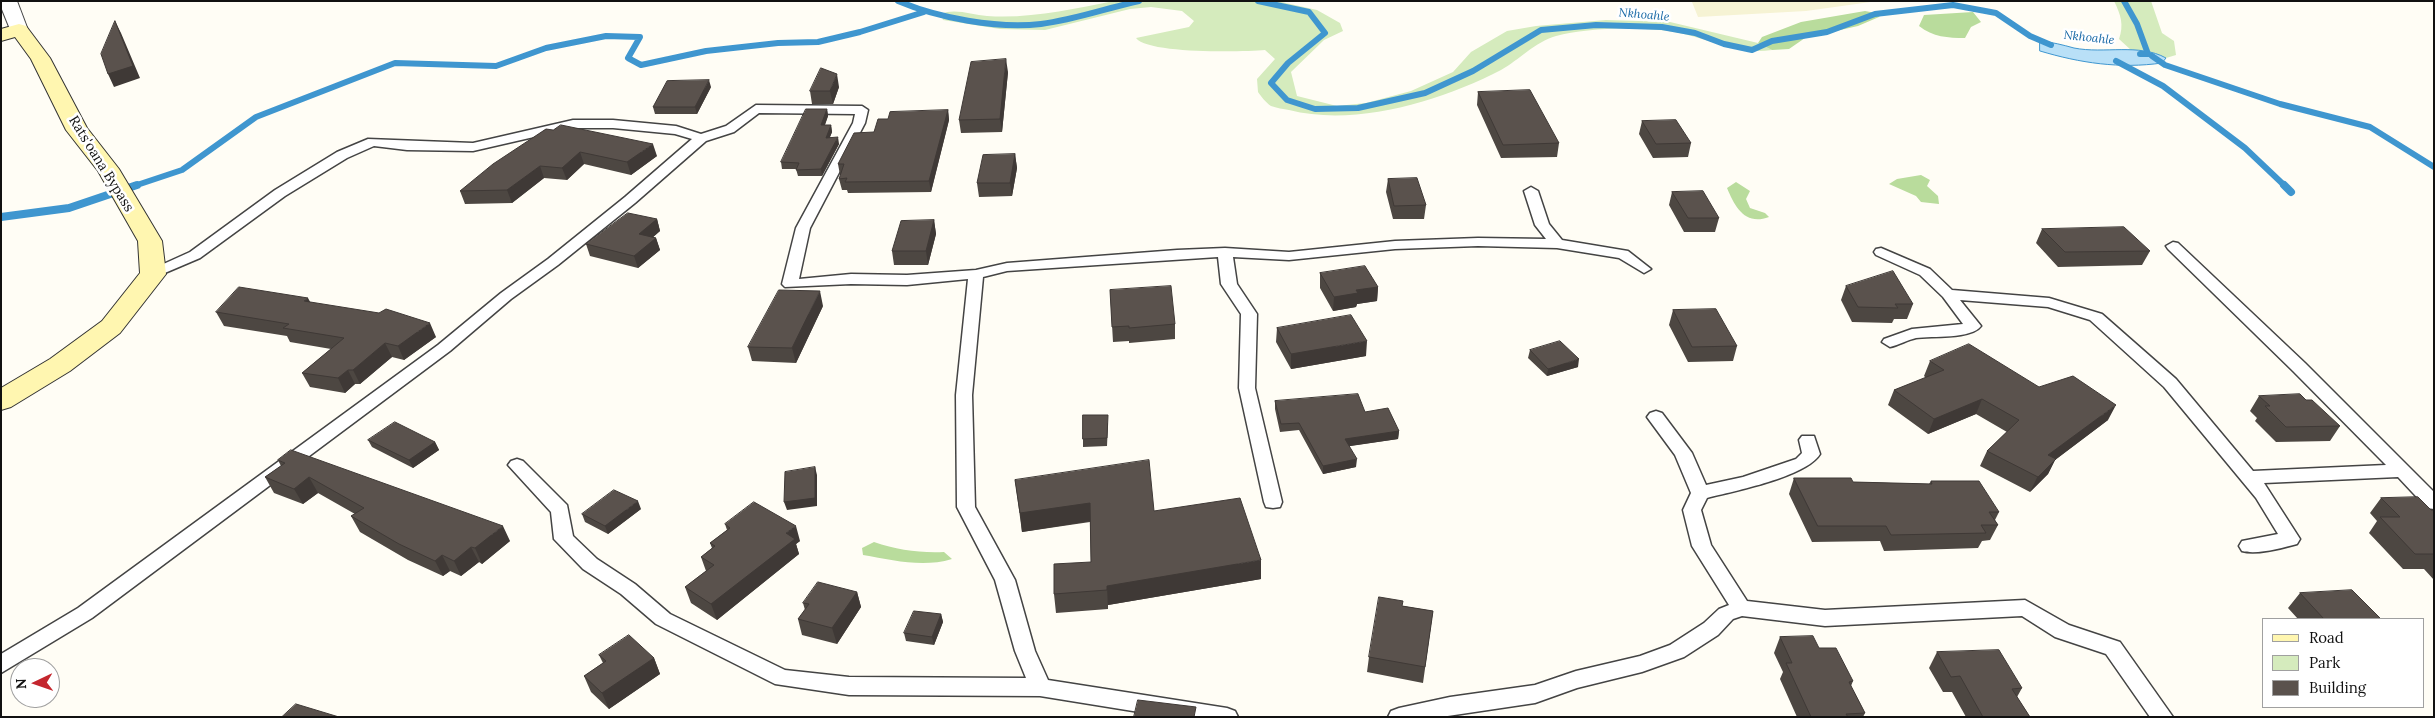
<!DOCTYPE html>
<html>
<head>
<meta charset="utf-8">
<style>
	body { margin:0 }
	#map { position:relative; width:2435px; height:718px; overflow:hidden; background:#fffdf5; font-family:Lora,serif }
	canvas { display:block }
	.frame { position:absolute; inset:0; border:2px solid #111; pointer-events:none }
	.legend { position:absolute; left:2262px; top:618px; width:162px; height:90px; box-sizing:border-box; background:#fff; border:1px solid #a0a0a0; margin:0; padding:6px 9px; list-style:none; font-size:15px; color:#111 }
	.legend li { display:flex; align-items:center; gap:10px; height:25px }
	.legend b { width:25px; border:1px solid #a0a0a0 }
	.north { position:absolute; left:10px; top:658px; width:50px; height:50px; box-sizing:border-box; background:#fff; border:1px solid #a0a0a0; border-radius:50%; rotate:267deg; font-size:14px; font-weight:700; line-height:20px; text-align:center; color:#111 }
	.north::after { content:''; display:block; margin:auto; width:18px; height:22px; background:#c4262e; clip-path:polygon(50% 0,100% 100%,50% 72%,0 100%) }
</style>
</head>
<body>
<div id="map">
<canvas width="2435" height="718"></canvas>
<div class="frame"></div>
<ul class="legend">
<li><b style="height:6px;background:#fff6b0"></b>Road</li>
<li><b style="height:14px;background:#d5ebbd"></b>Park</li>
<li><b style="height:14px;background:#5a524d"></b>Building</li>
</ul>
<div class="north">N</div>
</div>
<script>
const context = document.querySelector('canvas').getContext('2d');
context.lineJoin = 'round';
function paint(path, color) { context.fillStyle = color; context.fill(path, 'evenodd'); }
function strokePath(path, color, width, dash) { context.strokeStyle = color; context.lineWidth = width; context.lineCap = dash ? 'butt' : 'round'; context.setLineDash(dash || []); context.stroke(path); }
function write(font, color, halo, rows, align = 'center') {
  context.font = font + ' Lora,serif'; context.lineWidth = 5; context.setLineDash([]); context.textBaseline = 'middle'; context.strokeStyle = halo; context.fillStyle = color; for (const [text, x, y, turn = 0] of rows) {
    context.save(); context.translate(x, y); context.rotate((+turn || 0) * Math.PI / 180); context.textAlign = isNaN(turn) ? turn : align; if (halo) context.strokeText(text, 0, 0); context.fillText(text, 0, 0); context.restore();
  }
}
const farmland = new Path2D(`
	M1878 1 1806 11 1698 17 1692 2Z`);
const green = new Path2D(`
	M1114 1H1277L1317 10 1340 23 1343 31 1324 40 1291 72 1297 96 1337 106 1366 103 1411 91 1453 72 1471 52 1507 31 1536 26 1606 20 1670 22 1758 43 1772 50C1740 55 1714 41 1684 34 1650 26 1589 27 1556 36 1535 42 1519 60 1501 70 1441 101 1356 127 1289 110 1284 109 1276 108 1271 106 1266 103 1261 96 1258 92L1257 79 1275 59 1265 50C1242 52 1148 54 1136 38L1189 27 1194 21 1182 11 1151 7 1130 9 1045 30 1000 29 943 20 941 14C955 8 972 15 987 16 1030 19 1072 9 1114 1Z
	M2114 1H2151L2162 33 2174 41 2176 55 2166 58 2146 50 2132 51 2119 39C2124 25 2121 15 2114 1Z`);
const forest = new Path2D(`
	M1865 11 1881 14 1879 17 1858 26 1805 38 1789 49 1772 50 1758 43 1762 37 1801 22Z
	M1973 12 1981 22 1971 27 1965 38C1948 38 1933 37 1919 26L1924 15Z
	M1921 175 1930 180 1927 186 1938 196 1939 204 1921 202 1916 196 1889 184 1897 179Z
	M1736 182 1750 191 1746 199 1750 208 1765 213 1769 217C1745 226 1735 207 1727 188Z
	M874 542C897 550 919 553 944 552L952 559C922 568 893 560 863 555L862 548Z`);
const water = new Path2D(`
	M2040 41C2052 42 2063 45 2074 48 2104 54 2139 43 2166 58L2162 63C2120 69 2080 63 2040 51Z`);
const streamFar1 = new Path2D(`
	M898 1C938 18 997 29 1041 24 1074 20 1107 8 1139 1
	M1258 1 1309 12 1325 33 1288 63 1271 83 1287 100 1315 109 1358 108 1425 93 1473 71 1541 30 1596 25 1662 27 1695 33 1724 44 1752 50 1772 41 1827 32 1875 14 1953 5 1996 13 2030 36 2051 45
	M2124 1 2137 24 2148 54H2140
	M2152 56 2165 65 2280 104 2370 127 2434 167
	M2116 61 2163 86 2245 148 2285 186
	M134 186 182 170 256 117 395 63 496 66 546 48 606 36 640 37 628 58 641 65 706 51 778 43 818 42 860 32 924 12`);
const stream = new Path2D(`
	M2284 185 2291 192
	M1 217 69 208 137 185`);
const lane = new Path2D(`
	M756 105 862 106 868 110 865 123 810 228 799 279 851 274 907 275 976 270 1007 263 1177 250 1225 248 1289 252 1395 241 1478 238 1546 239 1535 225 1524 191 1531 187 1538 191 1549 224 1562 240 1628 251 1651 269 1644 273 1619 258 1557 248 1478 246 1395 249 1289 260 1233 257 1237 284 1257 314 1255 388 1282 502 1280 507 1273 508 1266 507 1264 502 1239 388 1241 314 1221 284 1218 257 1007 271 983 277 972 395 975 507 1015 580 1035 651 1048 680 1227 708 1235 711 1238 717H1170L1040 696 849 695 775 684 656 624 621 594 583 569 554 539 551 512 508 465 511 461 517 459 523 461 567 505 573 536 597 559 635 584 670 614 785 670 849 677 1026 678 1015 651 995 580 957 507 956 395 968 279 907 285 851 284 785 287 782 284 796 228 853 123 855 114 759 113 734 132 706 141 635 203 558 265 511 299 450 351 92 618 1 673V654L78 608 438 345 501 293 548 259 625 197 692 139 675 134 613 128H573L473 151 407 150 374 146 347 158 285 196 200 258 153 278 146 274 148 271 190 252 275 190 337 152 368 139 473 143 573 120H613L676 126 701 134 726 126Z
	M2173 242 2178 243 2305 363 2434 492V509L2427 508 2398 477 2264 483 2300 539 2297 544C2282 548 2257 555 2242 551L2239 546 2242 541 2278 534 2256 498 2164 387 2090 320 2048 307 1960 300 1981 326C1972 339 1932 336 1916 338 1907 340 1899 345 1890 347L1882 342 1884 339 1912 329 1963 324 1943 297 1920 275 1876 255 1874 252 1876 249 1881 248 1930 269 1952 290 2049 298 2102 314 2176 379 2253 471 2386 465 2293 371 2168 249 2166 246Z
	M1656 411 1662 413 1692 453 1706 485 1743 477 1796 459 1802 453 1799 440 1802 436H1814L1820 454C1806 477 1734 491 1707 498L1701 510 1711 545 1747 601 1825 610 2025 600 2069 625 2120 642 2173 717H2150L2106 654 2055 637 2022 616 1825 626 1742 616 1733 619 1718 635 1684 657 1642 672 1577 688 1535 703 1441 717H1388L1391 711 1399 708 1450 697 1535 685 1576 671 1640 656 1670 645 1704 623 1719 609 1729 605 1692 546 1683 510 1691 493 1675 455 1647 417 1650 413Z`);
const street = new Path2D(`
	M1 1H17L28 30 26 34H12L1 7Z`);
const secondary = new Path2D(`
	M19 24 26 26 50 58 87 128 119 169 162 241 166 274 120 333 70 371 11 407 1 410V388L50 359 102 321 140 273 138 241 98 171 66 130 31 59 15 37 1 41V29Z`);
const wall = new Path2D(`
	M1008 72 1002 132 961 133 959 120Z
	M711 87 697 114H655L653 107Z
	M839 87 833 104H812L810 91Z
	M1478 92 1559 143 1557 157 1501 158 1477 105Z
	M827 109 828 116 825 125H831L832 132 830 137 839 144 822 176H798L796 169H782L781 162Z
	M948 110 949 120 931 192 848 193 847 190H842L839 179 841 175H840L838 164 874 132 888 119Z
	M1642 121 1691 143 1688 157 1653 158 1639 134Z
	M546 129 657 156 631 175 584 164 567 180 544 178 512 203 465 204 460 191Z
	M1015 154 1017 168 1012 196 979 197 977 183Z
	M1388 179 1426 205 1424 219H1393L1386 192Z
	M1672 192 1719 218 1715 232H1684L1669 205Z
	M657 219 660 231 653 237 656 238 660 250 638 268 590 256 586 244Z
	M934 220 936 234 928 265H894L892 251Z
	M2042 229 2150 251 2142 265 2058 267 2036 243Z
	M1320 273 1378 287 1377 301 1357 304 1356 307 1333 311 1320 288Z
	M1846 286 1913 304 1907 319H1894L1892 323 1852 322 1841 300Z
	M1110 290 1175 324V339L1129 343V341L1113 342Z
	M310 302 436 337 404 360 392 357 360 384H355L345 393 310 387 302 373 331 349 290 342 287 336 224 326 216 312Z
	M823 306 796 363 752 361 748 347Z
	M1673 310 1737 346 1733 361 1688 362 1669 325Z
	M1277 328 1366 356 1291 369 1276 342Z
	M1530 350 1578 367 1547 376 1528 358Z
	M1930 361 2039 387 2108 420 2055 460 2048 474 2030 492 1980 466 1987 451 2007 432 1976 414 1928 434 1888 405 1894 390 1926 378 1924 376Z
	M2259 396 2306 400 2340 426 2330 441 2276 442 2255 421 2257 418 2250 411Z
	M1275 401 1365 412 1399 431 1398 439 1349 446 1356 467 1323 474 1299 430 1280 432 1275 409Z
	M1108 423 1107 446 1083 447V439Z
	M368 440 435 442 439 450 413 468 372 447Z
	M278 460 510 541 482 564 479 562 461 576 450 571 443 576 408 560 360 532 351 516 355 514 318 493 303 504 274 493 265 477 281 466Z
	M1794 478 1853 482 1929 484 1931 481 1999 512 1995 520 1998 525 1990 540 1982 541 1978 548 1884 551 1880 541 1812 542 1789 494Z
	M1015 480 1154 511 1261 579 1108 605V609L1056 613 1054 594 1091 562 1090 522 1022 532Z
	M2381 498 2434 510V580L2424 569H2403L2369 533 2377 521 2370 513Z
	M641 509 608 534 585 522 582 514Z
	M725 524 800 541 796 544 799 554 717 620 691 603 685 587 706 571 701 557 712 548 710 543 727 530Z
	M857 592 861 607 837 644 802 635 798 619 805 610 803 603Z
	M2300 593 2381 619H2298L2288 608Z
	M1403 606 1433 611 1423 683 1367 672 1369 657Z
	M941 614 943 622 934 645 906 641 904 633Z
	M1780 637 1819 648 1853 681 1851 686 1865 713 1863 717H1797L1780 679 1783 672 1774 653Z
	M1937 652 2022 688 2017 697 2030 717H1966L1952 692H1943L1929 668Z
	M599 655 654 658 660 674 609 709 591 692 584 676 603 663Z`);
const shadedWall = new Path2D(`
	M115 21 121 33 140 78 114 87 108 74Z
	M1006 59 1008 72 1002 132 1000 119Z
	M837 74 839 87 833 104 830 91Z
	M709 80 711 87 697 114 695 107Z
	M827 109 828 116 822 132 821 125Z
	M948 110 949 120 931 192 929 181Z
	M831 125 832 132 827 144 826 138Z
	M838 137 839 144 822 176 821 169Z
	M653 144 657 156 631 175 627 162Z
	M580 152 584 164 567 180 562 168Z
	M1015 154 1017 168 1012 196 1010 183Z
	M540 166 544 178 512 203 507 190Z
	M657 219 660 231 643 246 639 234Z
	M934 220 936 234 928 265 926 251Z
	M656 238 660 250 638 268 634 256Z
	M1378 287 1377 301 1357 304 1356 307 1333 311 1334 297 1356 290Z
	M820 291 823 306 796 363 792 348Z
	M308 298 315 311 304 301Z
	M430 323 436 337 404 360 398 346Z
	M1367 341 1366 356 1291 369V354Z
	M385 343 392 357 360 384 353 370Z
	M1579 359 1578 367 1547 376 1548 369Z
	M348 370 355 384 345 393 338 378Z
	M1982 399 1976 414 1928 434 1934 419Z
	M2116 405 2108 420 2055 460 2048 474 2030 492 2048 455Z
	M1399 431 1398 439 1344 447 1345 439Z
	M435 442 439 450 413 468 409 460Z
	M1357 459 1356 467 1323 474V466Z
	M815 467 817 475V506L787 510 784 502Z
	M309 477 318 493 303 504 294 489Z
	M638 501 641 509 608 534 605 526Z
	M1090 503 1091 521 1022 532 1020 513Z
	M503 526 510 541 482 564 475 548Z
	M796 526 800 541 796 544 799 554 717 620 711 604 786 533Z
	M471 547 479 562 461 576 454 561Z
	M442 555 450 571 443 576 435 561Z
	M1261 560V579L1108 605V609L1107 586Z
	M857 592 861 607 837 644 832 628Z
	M941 614 943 622 934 645 932 637Z
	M654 658 660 674 609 709 602 693Z`);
const building = new Path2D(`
	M115 21 133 66 108 74 101 54Z
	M1006 59 1000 119 959 120 971 62Z
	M821 68 837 74 830 91H810Z
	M709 80 695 107H653L667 81Z
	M1530 90 1559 143 1503 145 1478 92Z
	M806 109H827L821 125H831L826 138 838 137 821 169 796 170 799 163 781 162Z
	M948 110 929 181 845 182 847 178 839 179 844 164H838L854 133 874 132 878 119H888L890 112Z
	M1676 120 1691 143 1656 144 1642 121Z
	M561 125 653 144 627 162 580 152 562 168 540 166 507 190 460 191 493 164 546 129 553 130Z
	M1015 154 1010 183H977L983 155Z
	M1417 178 1426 205 1394 206 1388 179Z
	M1703 191 1719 218H1688L1672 192Z
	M628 213 657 219 639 234 656 238 634 256 586 244Z
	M934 220 926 251H892L901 221Z
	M2124 227 2150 251 2065 252 2042 229Z
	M1365 266 1378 287 1356 290 1358 293 1334 297 1320 273Z
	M1893 271 1913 304H1895L1898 308 1858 307 1846 286Z
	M1171 286 1175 324 1129 328V326L1112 327 1110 290Z
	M239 287 308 298 304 301 379 313 386 309 430 323 398 346 385 343 353 370H348L338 378 302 373 344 338 283 328 289 324 216 312Z
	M779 290 820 291 792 348 748 347Z
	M1716 309 1737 346 1692 347 1673 310Z
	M1351 315 1367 341 1291 354 1277 328Z
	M1560 341 1579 359 1548 369 1530 350Z
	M1969 344 2039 387 2073 376 2116 405 2048 455 2056 459 2038 477 1987 451 2019 420 1982 399 1934 419 1894 390 1944 370 1930 361Z
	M1358 394 1365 412 1388 408 1399 431 1345 439 1357 459 1323 466 1299 423 1281 424 1275 401Z
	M2300 394 2306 400H2312L2340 426 2286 427 2265 406H2270L2259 396Z
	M1083 415H1108L1107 438 1083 439Z
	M395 422 435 442 409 460 368 440Z
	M291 450 503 526 475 548 471 547 454 561 442 555 435 561 399 544 351 516 364 508 309 477 294 489 265 477 285 463 278 460Z
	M1149 460 1154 511 1240 498 1261 560 1107 586V590L1054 594V564L1091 562 1090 503 1020 513 1015 480Z
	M815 467V498L784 502 785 472Z
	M1794 478H1851L1853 482 1932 484 1931 481H1979L1999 512H1989L1998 525H1981L1986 533 1891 535 1886 526H1818Z
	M614 490 638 501 605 526 582 514Z
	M2418 497 2431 510H2434V554H2415L2380 517H2400L2381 498Z
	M754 502 796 526 786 533 795 539 711 604 685 587 714 565 701 557 715 546 710 543 730 528 725 524Z
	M818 582 857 592 832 628 798 619 809 604 803 603Z
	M2352 590 2381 619H2324L2300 593Z
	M1379 597 1403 601 1402 606 1433 611 1425 667 1369 657Z
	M914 611 941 614 932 637 904 633Z
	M629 635 654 658 602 693 584 676 606 661 599 655Z
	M1813 636 1819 648H1836L1853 681 1849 682 1865 713 1846 714 1848 717H1811L1786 663H1792L1780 637Z
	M1999 650 2022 688 2012 689 2030 717H1983L1960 676 1951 677 1937 652Z
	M1138 700 1196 707 1194 717H1134Z
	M296 704 339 717H282Z`);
const farWaternames = [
	["Nkhoahle",1644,15,5],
	["Nkhoahle",2089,38,6]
];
const streetNames = [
	["Rats'oana Bypass",101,164,58]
];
paint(farmland, '#f6f3d4');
paint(green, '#d5ebbd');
paint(forest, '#b9dc9c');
paint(water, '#b9e0f7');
strokePath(water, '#3f96cf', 1);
strokePath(streamFar1, '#3f96cf', 6);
strokePath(stream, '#3f96cf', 8);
strokePath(lane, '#444', 3);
strokePath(street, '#444', 2);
strokePath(secondary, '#333', 2);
paint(lane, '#fff');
paint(street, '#fff');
paint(secondary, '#fff6b0');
paint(wall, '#4d4742');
paint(shadedWall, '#3f3936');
paint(building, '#5a524d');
strokePath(building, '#3f3936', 1);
write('italic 12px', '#1768a6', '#fff', farWaternames);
write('14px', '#111', '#fff', streetNames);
</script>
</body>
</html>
